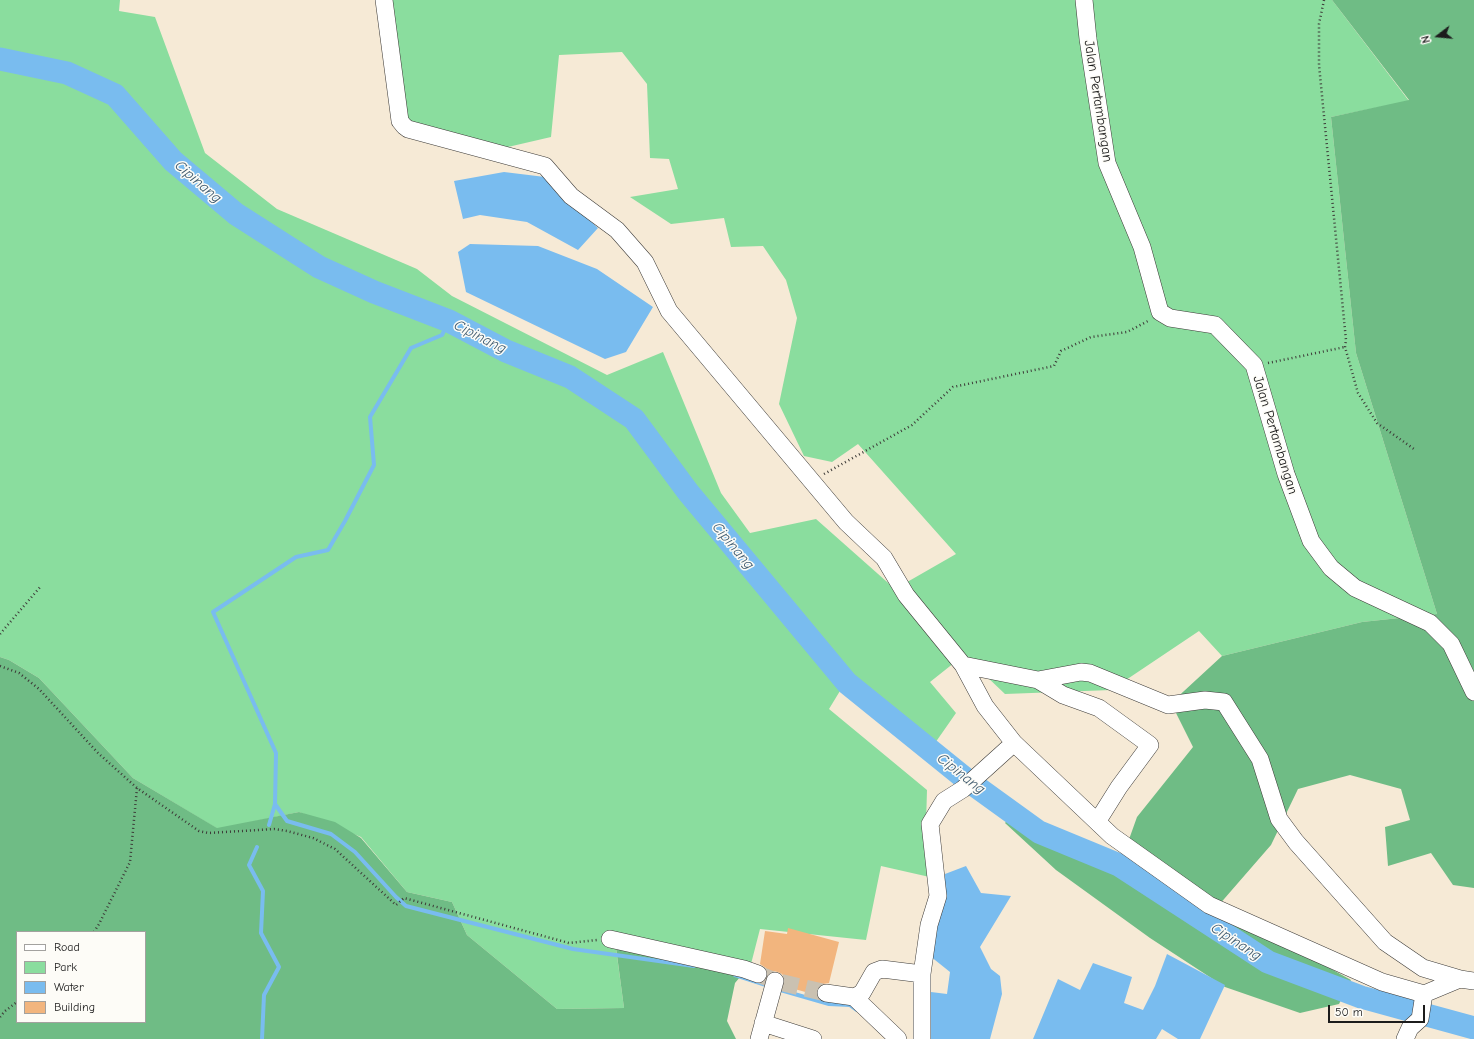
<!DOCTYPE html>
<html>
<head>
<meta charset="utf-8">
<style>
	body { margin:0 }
	#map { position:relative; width:1474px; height:1039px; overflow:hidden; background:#f6ead6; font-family:"Comic Neue",sans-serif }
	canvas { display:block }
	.legend { position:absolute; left:16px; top:931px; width:130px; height:92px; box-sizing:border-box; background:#fdfcf7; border:1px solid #a3a29f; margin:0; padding:5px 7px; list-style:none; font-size:12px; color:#1c1c1c }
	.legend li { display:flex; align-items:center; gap:8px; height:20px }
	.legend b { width:20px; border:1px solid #a3a29f }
	.north { position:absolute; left:1418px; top:16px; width:40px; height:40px; -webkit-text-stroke:3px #fdfcf7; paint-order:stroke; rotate:254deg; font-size:11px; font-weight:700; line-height:16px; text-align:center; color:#1c1c1c }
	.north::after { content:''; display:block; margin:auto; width:14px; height:18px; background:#1c1c1c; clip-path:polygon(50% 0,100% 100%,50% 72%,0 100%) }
	.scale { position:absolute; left:1328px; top:1005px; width:97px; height:18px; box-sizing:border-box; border:2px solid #1c1c1c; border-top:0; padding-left:5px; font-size:12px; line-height:14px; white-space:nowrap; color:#1c1c1c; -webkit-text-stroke:3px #fdfcf7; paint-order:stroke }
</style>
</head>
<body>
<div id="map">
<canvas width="1474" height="1039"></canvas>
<ul class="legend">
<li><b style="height:5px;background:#fff"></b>Road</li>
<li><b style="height:11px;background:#8add9e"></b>Park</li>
<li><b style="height:11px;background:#79bcef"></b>Water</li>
<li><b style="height:11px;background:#f2b57e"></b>Building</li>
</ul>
<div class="north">N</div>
<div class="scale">50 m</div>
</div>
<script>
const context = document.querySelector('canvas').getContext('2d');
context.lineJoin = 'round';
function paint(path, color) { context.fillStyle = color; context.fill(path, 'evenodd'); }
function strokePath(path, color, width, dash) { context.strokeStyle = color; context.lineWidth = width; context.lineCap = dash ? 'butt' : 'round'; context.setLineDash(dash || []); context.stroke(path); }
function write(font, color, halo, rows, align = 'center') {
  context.font = font + ' "Comic Neue",sans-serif'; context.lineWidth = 3; context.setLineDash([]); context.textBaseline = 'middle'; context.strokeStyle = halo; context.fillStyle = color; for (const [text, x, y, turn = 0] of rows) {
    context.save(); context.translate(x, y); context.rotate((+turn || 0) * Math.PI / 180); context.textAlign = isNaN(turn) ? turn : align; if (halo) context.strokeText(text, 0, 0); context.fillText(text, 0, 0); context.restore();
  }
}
const green = new Path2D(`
	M0 0H120L119 11 155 17 205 153 277 209 417 269 452 296 607 375 663 352 721 493 750 533 816 519 895 589 956 554 858 444 832 462 804 456 779 404 797 318 786 280 763 246 731 247 724 218 671 224 630 197 678 189 669 159 650 158 647 84 622 52 559 55 551 137 482 153 399 126 383 0H1332L1409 101 1331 117 1356 353 1437 614 1362 622 1222 656 1199 631 1111 690 1005 694 964 655 930 682 956 713 926 756 843 686 829 709 927 790 926 824 934 878 881 866 866 940 760 929 751 964 615 941 624 1008 557 1009 467 935 452 902 407 892 361 837 299 812 218 829 133 778 39 678 9 660 0 657Z`);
const forest = new Path2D(`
	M1332 0H1474V888L1453 885 1431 853 1388 866 1385 827 1410 820 1401 789 1350 775 1298 789 1271 845 1218 906 1351 980 1339 1004 1300 1013 1225 987 1150 938 1056 870 1005 823 1018 808 1051 830 1122 859 1137 817 1193 747 1171 703 1222 656 1362 622 1437 614 1356 353 1331 117 1409 100Z
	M0 657 9 660 39 678 133 778 217 828 299 812 335 822 361 838 407 892 452 902 467 935 557 1009 624 1008 615 940 751 964 735 983 727 1021 736 1039H0ZM17 932H145V1022H17Z`);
const water = new Path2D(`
	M504 172 545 177 598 228 578 250 527 222 480 215 463 219 454 181Z
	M470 244 538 246 597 269 653 307 626 352 605 359 466 292 458 252Z
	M966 866 981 893 1011 896 980 947 991 969 1000 976 1002 994 990 1039H924L923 991 947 994 950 972 930 956 942 903 945 874Z
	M1167 954 1225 985 1200 1039H1178L1162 1029 1156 1039H1033L1058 979 1080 990 1093 963 1132 977 1124 1003 1143 1010 1155 986Z`);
const stream = new Path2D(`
	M449 321 442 335 411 348 370 417 374 465 345 521 328 550 296 557 213 612 276 753 275 804 287 821 331 834 355 852 396 897 406 906 573 949 694 966
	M269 825 275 804
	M257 847 249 865 263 891 261 933 279 967 264 995 262 1039
	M735 975 769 986
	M777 989 829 1004 850 1005 857 1010`);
const river = new Path2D(`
	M0 59 67 73 115 95 173 161 236 214 319 267 374 292 449 321 506 351 570 377 634 419 688 492 847 683 967 780 1039 832 1119 865 1268 962 1361 997 1474 1028`);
const building = new Path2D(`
	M788 928 839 942 829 983 823 984 818 987 816 991V995L784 986 785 979 782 974 778 972 773 971 768 974 766 968 760 964 765 931 787 934Z`);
const minorTunnel = new Path2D(`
	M758 974 775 981 826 993`);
const path = new Path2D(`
	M1324 0 1319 24V65L1346 340 1345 347 1358 393 1377 423 1414 449
	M1268 363 1345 347
	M824 474 912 425 953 387 1054 366 1061 351 1091 337 1127 332 1150 320
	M0 634 41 586
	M0 666 19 673 39 689 98 753 137 788 199 831 208 833 274 829 287 831 313 838 335 849 396 905 404 898 569 943 597 940
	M94 932 99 924 130 862 137 788
	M0 1017 5 1011 17 1002`);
const minor = new Path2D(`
	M384 0 400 121 404 126 408 129 545 166 571 196 617 230 645 262 669 311 846 522 884 558 906 595 963 665 985 706 1014 743 1112 836 1209 905 1382 982 1424 994 1460 979 1474 981
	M1084 0 1088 39 1107 163 1142 247 1160 312 1170 318 1215 325 1254 365 1286 474 1311 541 1331 568 1355 588 1430 623 1451 644 1474 692
	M963 665 1038 680 1081 672 1090 673 1168 705 1205 700 1224 702 1260 759 1279 819 1296 842 1385 942 1423 968 1460 979
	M1038 680 1063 695 1099 708 1150 745 1119 787 1097 822
	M610 939 744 969 758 974
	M826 993 854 997 862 993 874 972 882 969 922 974
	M854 997 898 1039
	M763 1023 813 1039
	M759 1039 775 981
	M922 1039V974L929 925 938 896 930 824 944 801 963 789 1014 743
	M1405 1039 1410 1028 1420 1019 1424 994`);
const streetNames = [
	["Jalan Pertambangan",1098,101,81],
	["Jalan Pertambangan",1275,435,73]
];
const waterNames = [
	["Cipinang",198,182,41],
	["Cipinang",480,337,27],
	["Cipinang",733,546,50],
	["Cipinang",961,774,38],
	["Cipinang",1236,942,33]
];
paint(green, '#8add9e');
paint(forest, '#6fbc85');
paint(water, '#79bcef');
strokePath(stream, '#79bcef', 4);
strokePath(river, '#79bcef', 23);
paint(building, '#f2b57e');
strokePath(minorTunnel, '#cac1b1', 17, [17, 8]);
strokePath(minor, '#3d3b38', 18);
strokePath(path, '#3d3b38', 2.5, [1, 3]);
strokePath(minor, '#fff', 17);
write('14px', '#1c1c1c', '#fdfcf7', streetNames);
write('italic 15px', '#415c70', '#fdfcf7', waterNames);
</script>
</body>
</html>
